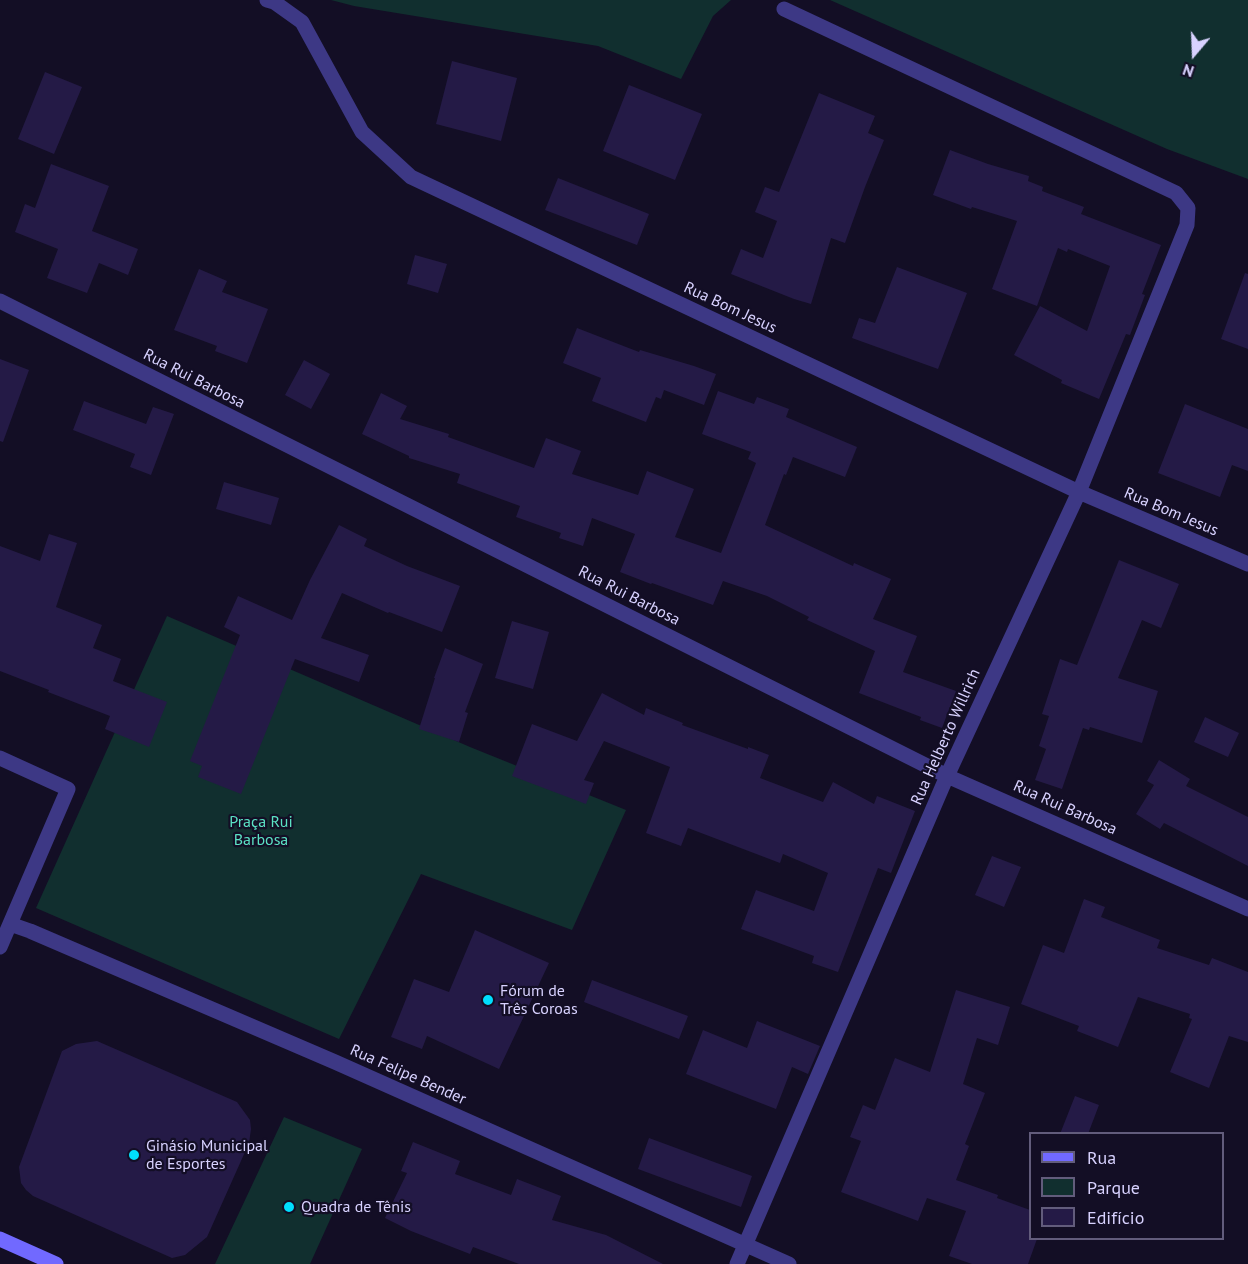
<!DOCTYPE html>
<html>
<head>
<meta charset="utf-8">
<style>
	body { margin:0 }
	#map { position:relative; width:1248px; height:1264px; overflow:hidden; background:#130e25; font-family:"PT Sans",sans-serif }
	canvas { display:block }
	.legend { position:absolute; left:1029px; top:1132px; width:195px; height:108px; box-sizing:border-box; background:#130e25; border:2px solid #625c7c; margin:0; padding:8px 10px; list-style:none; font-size:18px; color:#d8d2ff }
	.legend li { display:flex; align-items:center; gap:12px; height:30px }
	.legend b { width:30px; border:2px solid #625c7c }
	.north { position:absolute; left:1164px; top:24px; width:60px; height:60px; -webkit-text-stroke:4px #130e25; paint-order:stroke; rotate:199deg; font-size:16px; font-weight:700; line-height:24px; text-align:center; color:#d8d2ff }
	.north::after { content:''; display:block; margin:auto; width:21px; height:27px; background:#d8d2ff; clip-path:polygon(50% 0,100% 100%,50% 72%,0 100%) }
</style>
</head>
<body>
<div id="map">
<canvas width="1248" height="1264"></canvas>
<ul class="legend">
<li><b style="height:8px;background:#7169ff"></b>Rua</li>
<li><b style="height:16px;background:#112f2f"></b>Parque</li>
<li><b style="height:16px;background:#241a46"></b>Edifício</li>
</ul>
<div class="north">N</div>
</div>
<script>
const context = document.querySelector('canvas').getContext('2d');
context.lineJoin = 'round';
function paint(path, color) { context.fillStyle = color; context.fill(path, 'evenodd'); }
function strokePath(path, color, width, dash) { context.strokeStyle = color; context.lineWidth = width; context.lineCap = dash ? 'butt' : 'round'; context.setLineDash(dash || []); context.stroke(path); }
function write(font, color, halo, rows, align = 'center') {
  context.font = font + ' "PT Sans",sans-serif'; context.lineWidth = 4.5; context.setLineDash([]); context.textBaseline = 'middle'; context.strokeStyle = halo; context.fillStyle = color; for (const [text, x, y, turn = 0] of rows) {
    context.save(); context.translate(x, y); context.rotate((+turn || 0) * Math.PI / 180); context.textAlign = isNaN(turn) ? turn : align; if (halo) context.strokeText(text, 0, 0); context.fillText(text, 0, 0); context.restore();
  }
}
const green = new Path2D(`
	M331 0H731L713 16 681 79 598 46 354 6Z
	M830 0H1248V179L1167 149Z
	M167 616 470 747 626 810 572 930 421 874 339 1039 36 908Z
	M284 1117 362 1149 310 1264H215Z`);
const building = new Path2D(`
	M452 61 517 78 501 141 436 124Z
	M45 72 82 87 54 154 18 139Z
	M629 85 702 114 675 180 603 151Z
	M819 93 875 116 868 133 884 140 865 187 845 243 831 238 811 304 794 299 731 274 741 249 763 258 777 221 755 212 765 187 779 192Z
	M950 150 988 164 1029 176 1028 181 1043 187 1042 191 1084 207 1081 214 1161 245 1142 294 1145 295 1130 335 1126 334 1099 399 1061 383 1062 380 1014 355 1040 306 1087 331 1110 266 1068 249 1067 252 1058 248 1037 306 992 289 1017 221 972 207 971 209 933 195Z
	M51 164 109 186 92 231 138 249 128 275 99 263 87 293 47 278 58 249 15 232 25 204 35 208Z
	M558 178 649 214 637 245 545 210Z
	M415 255 447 264 438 293 407 284Z
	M897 267 967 293 938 369 852 338 859 318 875 323Z
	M199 269 227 281 222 292 268 309 247 363 215 351 217 346 174 330Z
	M1245 273 1248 274V349L1221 339Z
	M577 328 639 352 640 350 694 366 716 374 704 405 664 390 661 399 656 397 646 422 592 401 601 378 563 363Z
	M0 359 29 370 3 442 0 441Z
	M304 360 330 374 311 409 285 395Z
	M718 391 754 404 757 397 789 409 786 417 857 447 845 477 793 457 786 475 784 474 765 525 853 566 854 563 891 579 873 619 917 636 903 672 956 691 942 728 920 720 921 717 859 693 875 651 807 620 809 617 767 596 723 581 713 605 652 583 651 584 620 572 635 534 592 518 583 546 559 538 561 533 516 517 520 506 457 483 460 474 409 458V456L362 434 381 393 407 406 400 419 449 434 448 437 534 468 546 438 581 451 572 474 638 495 647 471 694 489 675 537 721 553 756 463 748 459 751 452 702 434Z
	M84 401 146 424 153 407 174 414 151 475 130 467 135 454 73 430Z
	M1185 404 1248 429V471L1232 465 1220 497 1158 473Z
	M224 482 279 498 271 525 216 509Z
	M339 525 367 539 364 546 407 566 460 586 442 632 389 612 388 613 342 593 321 638 369 655 359 682 295 659 241 794 198 777 202 766 190 761 240 635 224 627 238 596 292 620 310 580Z
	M49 534 77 543 56 607 102 625 93 648 121 659 113 681 167 702 149 747 105 729 110 716 48 692 49 690 0 671V546L40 561Z
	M1119 560 1179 584 1161 628 1142 620 1118 678 1158 691 1142 743 1090 727 1089 730 1083 728 1062 789 1035 780 1046 749 1039 746 1049 716 1042 714 1060 659 1077 665Z
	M512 621 549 632 533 689 495 678Z
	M445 648 483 664 465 712 468 713 459 742 419 729 435 678H434Z
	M602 693 644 715 646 708 683 723 682 725 748 749V747L769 755 760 778 823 802 833 782 874 804 877 796 915 811 891 873 878 868 838 972 812 963 814 956 741 929 756 890 814 911 828 873 783 854 780 863 688 828 681 846 646 833 670 767 604 741 584 780 594 783 586 804 512 776 532 724 577 741Z
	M1205 717 1239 733 1228 757 1194 742Z
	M1159 760 1190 779 1186 786 1248 817V866L1164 823 1160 829 1136 814 1154 785 1147 781Z
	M992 856 1021 867 1004 907 975 895Z
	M1084 899 1105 907 1101 917 1160 940 1157 948 1209 965 1212 958 1248 972V1042L1229 1036 1209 1088 1170 1072 1192 1019 1189 1018 1190 1014 1138 997 1118 1047 1077 1031 1079 1026 1021 1004 1043 945 1064 953Z
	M475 930 549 963 499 1069 427 1036 422 1049 391 1037 414 979 449 992Z
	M592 980 688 1016 679 1039 584 1002Z
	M956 990 1010 1007 998 1045 977 1038 963 1084 985 1093 965 1144 969 1146 956 1180 998 1195 997 1198 1030 1210V1239H1037L1028 1264H972L949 1256 966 1211 927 1198 918 1221 841 1192 861 1141 850 1137 863 1105 875 1110 895 1058 930 1072Z
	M757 1021 820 1046 808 1074 792 1067 776 1109 686 1074 703 1030 747 1048Z
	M97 1041 237 1102 250 1120 251 1129 249 1143 207 1237 185 1255 172 1258 33 1196 26 1190 21 1183 19 1167 62 1051 76 1044Z
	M1075 1096 1099 1105 1088 1134H1060Z
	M649 1138 752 1176 741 1207 638 1169Z
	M413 1142 460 1161 455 1174 511 1195 517 1179 561 1196 552 1220 606 1235 663 1264H519L473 1247 470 1254 411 1231 385 1218 407 1173 401 1171Z`);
const street = new Path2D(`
	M267 0 274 2 302 22 362 132 411 177 1079 492 1248 564
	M0 301 947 776 1248 909
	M0 758 68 789 0 947
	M10 924 30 931 335 1062 789 1264
	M737 1264 947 776 1079 492 1187 225 1188 208 1176 193 784 9`);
const secondary = new Path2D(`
	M0 1239 56 1264`);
const markers = [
	[488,1000,6,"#00defd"],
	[134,1155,6,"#00defd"],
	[289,1207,6,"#00defd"]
];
const streetNames = [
	["Rua Bom Jesus",730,308,25],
	["Rua Rui Barbosa",194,379,27],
	["Rua Bom Jesus",1171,512,23],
	["Rua Rui Barbosa",629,596,27],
	["Rua Helberto Willrich",946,737,-66],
	["Rua Rui Barbosa",1065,808,24],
	["Rua Felipe Bender",408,1075,24]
];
const parkNames = [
	["Praça Rui",261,822],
	["Barbosa",261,840]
];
const poiNames = [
	["Fórum de",500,991],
	["Três Coroas",500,1009],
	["Ginásio Municipal",146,1146],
	["de Esportes",146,1164],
	["Quadra de Tênis",301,1207]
];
paint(green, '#112f2f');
paint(building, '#241a46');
strokePath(street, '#3d3885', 15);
strokePath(secondary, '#7169ff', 15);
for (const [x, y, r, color] of markers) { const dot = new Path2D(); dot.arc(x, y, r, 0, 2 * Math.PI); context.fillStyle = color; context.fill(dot); strokePath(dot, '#130e25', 2); }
write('16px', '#d8d2ff', '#130e25', streetNames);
write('16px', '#5be2c4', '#130e25', parkNames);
write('16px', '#d8d2ff', '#130e25', poiNames, 'left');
</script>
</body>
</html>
